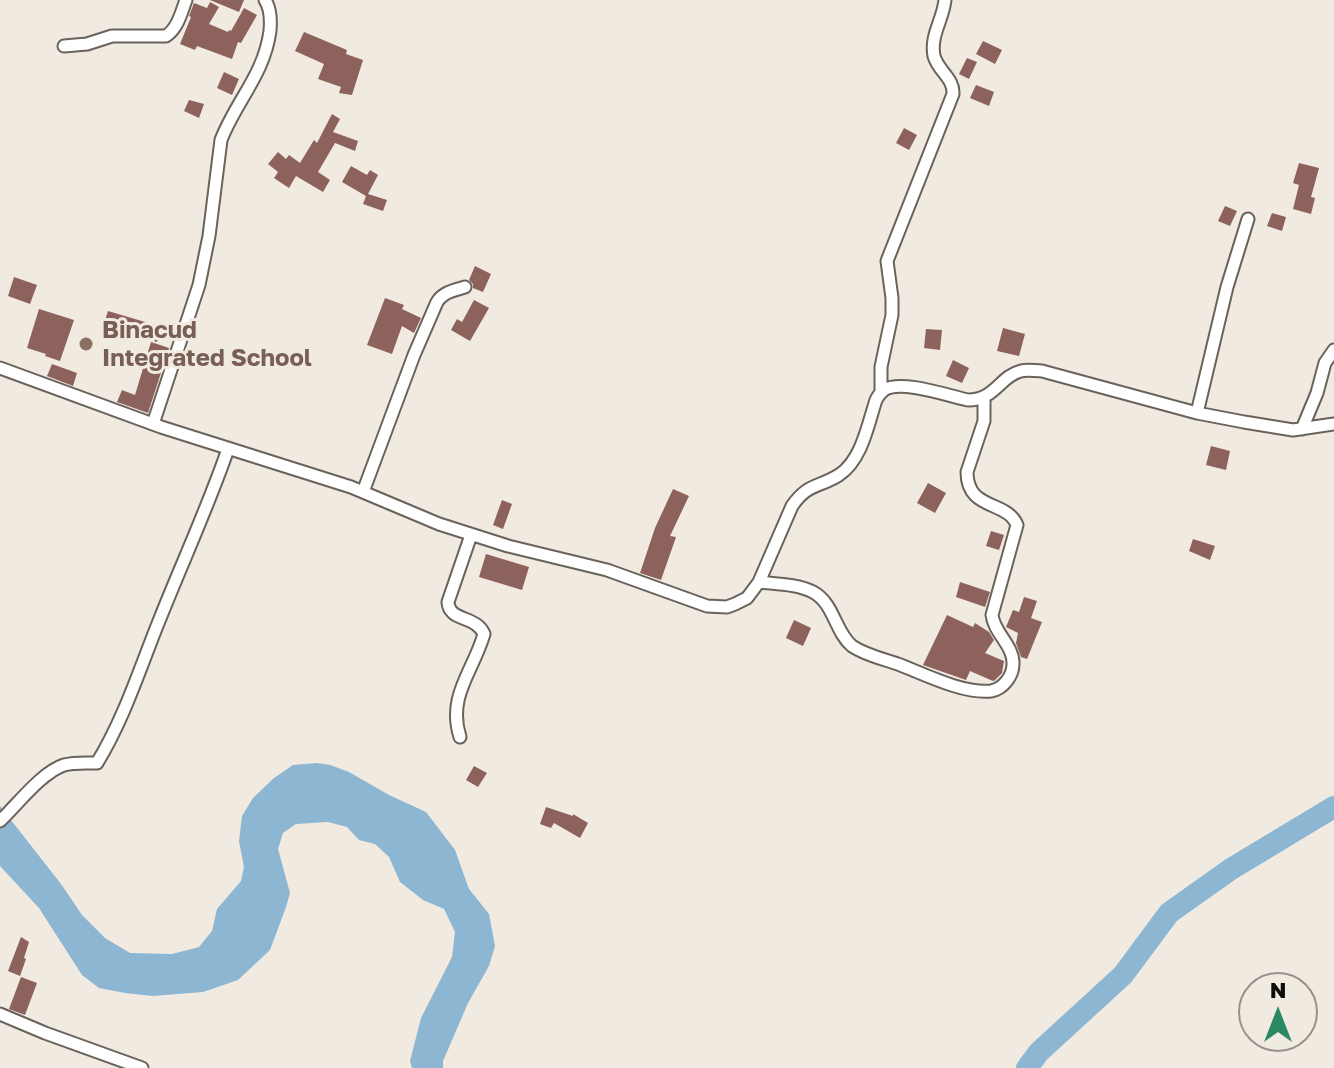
<!DOCTYPE html>
<html>
<head>
<meta charset="utf-8">
<style>
	body { margin:0 }
	#map { position:relative; width:1334px; height:1068px; overflow:hidden; background:#f1eae1; font-family:"Golos Text",sans-serif }
	canvas { display:block }
	.north { position:absolute; left:1238px; top:972px; width:80px; height:80px; box-sizing:border-box; background:#f1eae1; border:2px solid #96918b; border-radius:50%; rotate:0deg; font-size:22px; font-weight:700; line-height:32px; text-align:center; color:#0e0c09 }
	.north::after { content:''; display:block; margin:auto; width:28px; height:36px; background:#2a8962; clip-path:polygon(50% 0,100% 100%,50% 72%,0 100%) }
</style>
</head>
<body>
<div id="map">
<canvas width="1334" height="1068"></canvas>
<div class="north">N</div>
</div>
<script>
const context = document.querySelector('canvas').getContext('2d');
context.lineJoin = 'round';
function paint(path, color) { context.fillStyle = color; context.fill(path, 'evenodd'); }
function strokePath(path, color, width, dash) { context.strokeStyle = color; context.lineWidth = width; context.lineCap = dash ? 'butt' : 'round'; context.setLineDash(dash || []); context.stroke(path); }
function write(font, color, halo, rows, align = 'center') {
  context.font = font + ' "Golos Text",sans-serif'; context.lineWidth = 6; context.setLineDash([]); context.textBaseline = 'middle'; context.strokeStyle = halo; context.fillStyle = color; for (const [text, x, y, turn = 0] of rows) {
    context.save(); context.translate(x, y); context.rotate((+turn || 0) * Math.PI / 180); context.textAlign = isNaN(turn) ? turn : align; if (halo) context.strokeText(text, 0, 0); context.fillText(text, 0, 0); context.restore();
  }
}
const water = new Path2D(`
	M317 763 330 765 349 772 389 795 426 812 455 850 469 889 489 914 495 946 489 966 468 1003 443 1061V1068H412L410 1061 421 1018 452 957 455 932 444 909 423 900 400 882 389 857 375 844 359 840 347 827 328 822 296 824 283 833 278 849 290 893 286 907 270 950 238 980 203 992 153 996 125 993 99 988 82 975 39 908 0 866V806L61 884 82 915 105 938 130 953 172 954 199 947 212 931 217 909 241 881 244 867 239 841 242 816 253 798 274 778 293 765Z`);
const river = new Path2D(`
	M1027 1068 1039 1052 1123 975 1169 913 1231 869 1334 807`);
const building = new Path2D(`
	M210 0H244L239 12Z
	M210 2 219 7 209 24 228 32 229 30 231 31 244 8 257 15 241 43 238 42 232 59 197 46 195 50 180 44 191 17 189 16 194 3 207 8Z
	M304 32 347 50 346 54 363 60 352 95 339 93 341 87 318 79 324 64 295 51Z
	M983 41 1002 50 995 64 976 54Z
	M967 58 977 62 969 79 959 74Z
	M224 72 239 79 232 95 217 88Z
	M976 85 994 92 989 106 970 98Z
	M189 100 204 104 199 118 184 111Z
	M332 114 340 119 333 132 358 141 355 151 335 143 318 172 330 180 323 192 296 176 289 188 274 178 278 172 268 164 278 152 286 159 289 155 300 163 314 140 317 143Z
	M904 128 917 135 909 150 896 143Z
	M1299 163 1319 168 1311 197 1315 198 1311 214 1293 209 1299 185 1293 183Z
	M351 166 367 175 370 170 378 175 368 194 387 200 383 211 363 204 366 196 342 182Z
	M1225 206 1237 211 1230 226 1218 221Z
	M1272 213 1286 217 1282 231 1267 226Z
	M475 266 491 274 483 292 473 288V284L469 280Z
	M14 277 37 285 30 304 8 296Z
	M385 298 404 305 402 309 421 318 414 333 402 326 392 354 367 345Z
	M474 300 489 308 470 341 451 330 457 319 462 322Z
	M39 309 74 320 60 361 45 356 46 354 27 348Z
	M108 311 162 327 157 342 103 327Z
	M1003 328 1025 334 1019 356 997 351Z
	M926 329 942 330 940 350 924 348Z
	M151 342 169 348 148 413 117 402 122 390 135 395Z
	M953 360 969 368 962 383 946 376Z
	M52 364 77 373 73 386 47 376Z
	M1211 446 1230 451 1226 470 1206 465Z
	M928 483 946 493 935 513 917 503Z
	M673 489 689 496 670 536 676 537 661 580 640 573 655 528Z
	M502 500 512 504 503 529 493 525Z
	M991 531 1004 535 999 550 986 546Z
	M1193 539 1215 546 1210 560 1189 551Z
	M486 554 529 567 522 590 479 577Z
	M960 582 990 592 985 607 956 597Z
	M1024 597 1037 601 1031 618 1042 622 1027 659 1021 657 1016 643 1018 633 1006 627 1013 610 1019 612Z
	M947 615 973 627 975 623 989 632 994 640 985 653 1004 661 1002 673 995 680 993 681 970 671 966 680 923 665Z
	M794 620 811 628 803 646 786 638Z
	M474 766 487 773 478 787 466 780Z
	M546 807 573 816V814L588 823 580 838 554 823 551 828 540 824Z
	M21 937 29 942 24 958 26 959 20 976 8 971Z
	M21 977 37 983 25 1015 9 1009Z`);
const street = new Path2D(`
	M64 46 87 44 112 36H166C178 28 181 13 186 0
	M0 368 161 427 351 487 439 524 508 546 607 570 707 606 727 607 735 604 747 598 759 582 792 506C808 483 818 488 839 475 862 460 868 424 876 400 878 396 880 393 884 390 901 379 949 396 968 400 995 400 1000 376 1021 371 1028 369 1035 371 1042 371L1197 413 1244 422 1293 430 1334 424
	M881 392V367L892 315V298L887 261 953 94C954 78 938 71 934 56 930 35 943 20 945 0
	M1197 413 1227 287 1248 219
	M153 424 199 285 209 236 221 140C236 101 264 75 270 31 271 20 271 9 265 0
	M1302 429 1317 393 1325 363 1334 350
	M363 492 414 355 437 302C443 292 455 290 465 287
	M759 582C776 584 797 584 813 592 834 603 835 632 852 646 865 655 883 659 898 664 924 674 963 694 991 691 1003 689 1013 676 1013 664 1014 646 994 633 992 615L1017 525C1007 500 967 511 967 472L984 421V398
	M460 737C447 696 473 672 484 634 476 615 449 622 448 602L471 535
	M0 821C17 805 42 772 64 765 74 762 87 763 97 763 124 719 140 668 159 621 182 563 208 507 228 449
	M0 1014 45 1033 142 1068`);
const markers = [
	[86,344,8,"#8d6e63"]
];
const educationNames = [
	["Binacud",102,330],
	["Integrated School",102,358]
];
paint(water, '#8cb6d1');
strokePath(river, '#8cb6d1', 22);
paint(building, '#8d615c');
strokePath(street, '#69635c', 15);
strokePath(street, '#fff', 11);
for (const [x, y, r, color] of markers) { const dot = new Path2D(); dot.arc(x, y, r, 0, 2 * Math.PI); context.fillStyle = color; context.fill(dot); strokePath(dot, '#f1eae1', 3); }
write('bold 24px', '#785e54', '#f1eae1', educationNames, 'left');
</script>
</body>
</html>
